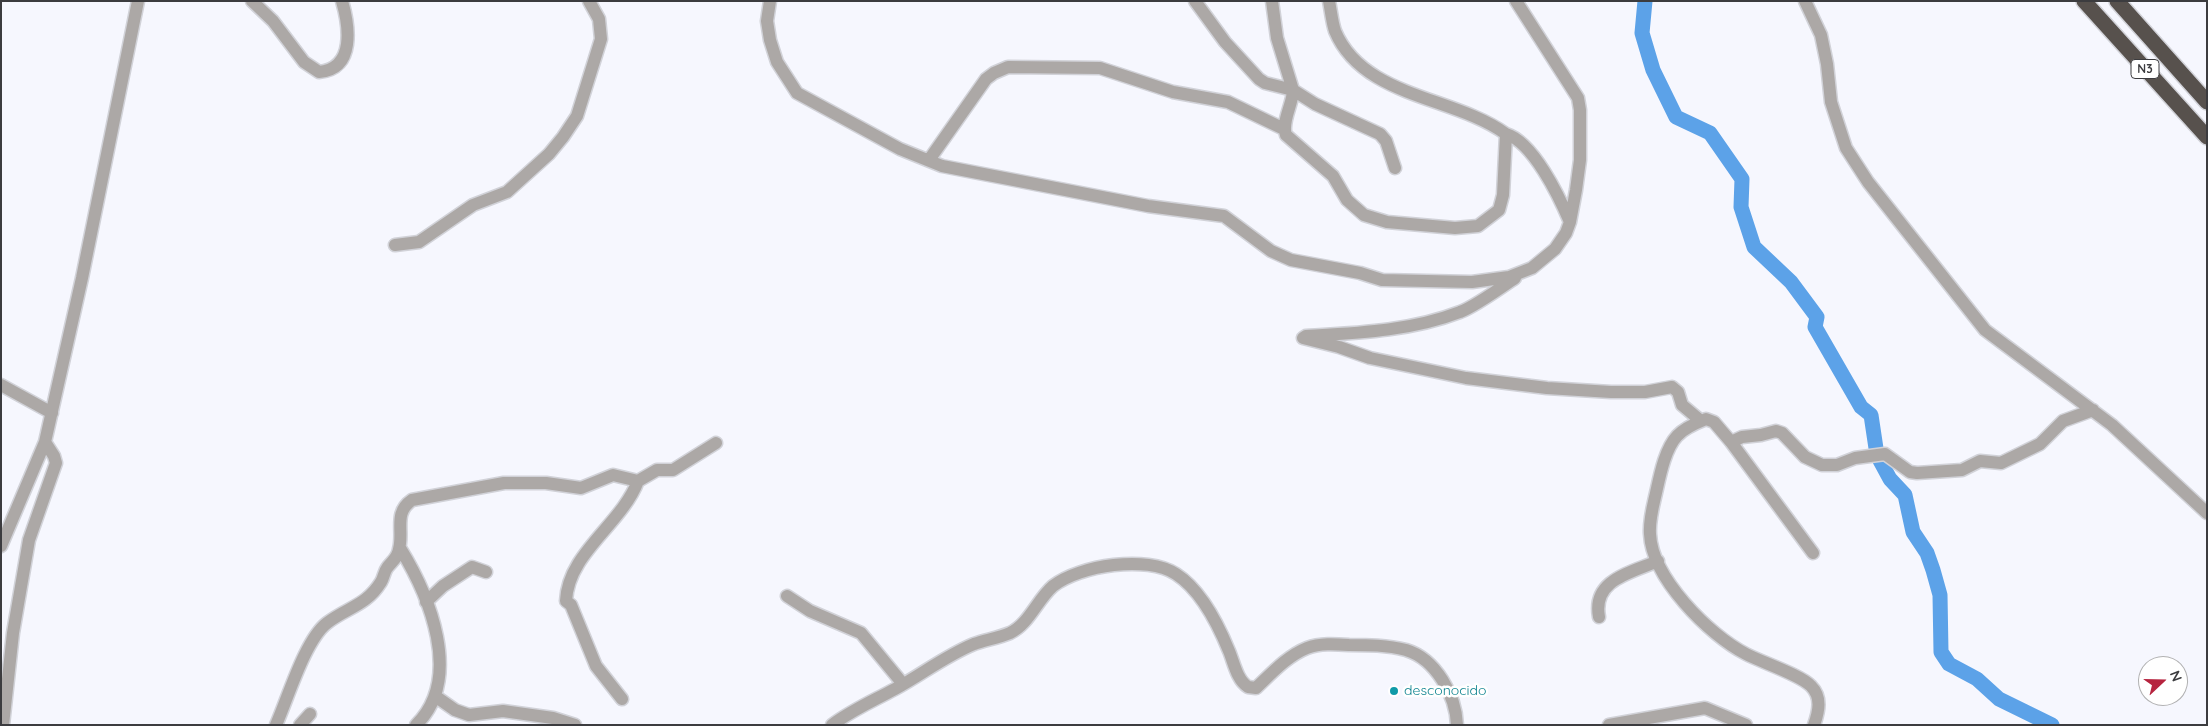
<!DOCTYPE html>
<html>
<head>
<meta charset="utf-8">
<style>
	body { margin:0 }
	#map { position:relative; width:2208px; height:726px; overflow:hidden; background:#f6f7fe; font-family:Quicksand,sans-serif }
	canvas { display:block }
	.frame { position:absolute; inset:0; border:2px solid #3c3c3f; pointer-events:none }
	.north { position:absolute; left:2138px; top:656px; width:50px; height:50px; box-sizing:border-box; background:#fff; border:1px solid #b1b1b2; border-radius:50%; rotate:69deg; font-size:14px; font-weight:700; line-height:20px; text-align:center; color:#3c3c3f }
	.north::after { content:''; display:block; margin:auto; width:18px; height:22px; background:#b6243f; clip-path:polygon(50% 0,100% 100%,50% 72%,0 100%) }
</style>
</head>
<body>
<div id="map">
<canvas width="2208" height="726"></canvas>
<div class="frame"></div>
<div class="north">N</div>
</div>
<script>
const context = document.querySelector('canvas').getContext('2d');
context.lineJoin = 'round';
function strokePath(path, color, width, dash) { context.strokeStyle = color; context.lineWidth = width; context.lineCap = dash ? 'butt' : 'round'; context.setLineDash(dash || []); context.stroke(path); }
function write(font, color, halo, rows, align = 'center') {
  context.font = font + ' Quicksand,sans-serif'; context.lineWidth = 5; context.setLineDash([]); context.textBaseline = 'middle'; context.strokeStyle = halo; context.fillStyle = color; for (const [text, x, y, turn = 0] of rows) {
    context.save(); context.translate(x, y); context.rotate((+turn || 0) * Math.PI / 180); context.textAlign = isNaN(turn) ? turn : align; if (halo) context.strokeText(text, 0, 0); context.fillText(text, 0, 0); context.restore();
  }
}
const river = new Path2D(`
	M1645 1 1642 33 1653 70 1676 117 1710 133 1742 179 1741 207 1754 247 1791 282 1817 317 1815 327 1861 407 1871 415 1877 455 1890 479 1905 495 1913 532 1927 553 1933 570 1940 595 1941 652 1949 664 1977 679 1999 699 2052 725`);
const minor = new Path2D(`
	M252 1 273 21 304 62 319 72C356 69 349 25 342 1
	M770 1 767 21 770 40 777 62 797 93 900 149 942 166 1148 206 1224 216 1271 251 1291 260 1360 273 1382 280 1472 282 1509 277 1532 268 1555 249 1566 233 1570 222 1576 190 1580 160V110L1578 98 1516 1
	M1195 1 1225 42 1259 79 1265 83 1293 90C1293 104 1281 122 1286 135L1333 176 1347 200 1364 215 1387 222 1455 228 1478 226 1499 210 1503 195 1506 134C1533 142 1559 196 1570 222
	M1272 1 1277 38 1293 90 1315 104 1380 134 1386 141 1395 168
	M1329 1C1331 11 1332 22 1335 31 1363 98 1454 96 1506 134
	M1805 1 1821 35 1827 64 1831 102 1846 148 1868 182 1985 330 2112 425 2207 513
	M929 160 986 79 994 73 1008 67 1100 68 1173 92 1228 102 1284 129
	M395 245 419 242 473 205 507 192 549 154 563 137 577 116 601 39 599 19 589 1
	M1515 278C1502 287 1474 307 1460 312 1411 331 1358 333 1306 336L1303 338 1339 347 1370 358 1466 378 1547 388 1611 392H1645L1672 387 1678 392 1682 405 1701 421
	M1 385 52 413
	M1731 442 1813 553
	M1 546 45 442 82 278 138 1
	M400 548C429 595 464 678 416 725
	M787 596 810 611 861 633 903 684
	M426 602 443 586 472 567 486 572
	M1599 617C1592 580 1630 573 1658 561
	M435 696 455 710 469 715 503 711 553 718 575 725
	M622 699 596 666 571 605 566 601C568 553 621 525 638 481
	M3 725 13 633 29 540 56 463 54 456 45 442
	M276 725C288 698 305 640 327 623 348 607 366 606 381 582 384 577 384 572 387 568 392 561 398 558 399 549 404 531 393 513 412 500L504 483H546L581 488 613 475 638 481 657 470H673L716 443
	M300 725 310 714
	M832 725C852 710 873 701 895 689 921 675 945 656 974 644 985 640 998 638 1010 633 1029 624 1037 600 1053 586 1080 565 1147 555 1176 574 1201 590 1218 624 1229 651 1234 663 1237 680 1248 687L1256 688C1271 674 1287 656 1307 648 1320 643 1335 644 1349 645 1368 645 1387 645 1406 650 1436 659 1456 696 1457 725
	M1609 725 1705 708 1746 725
	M1814 725C1819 711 1822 697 1811 686 1801 675 1761 662 1746 654 1709 635 1652 578 1650 534 1649 520 1653 506 1656 493 1660 475 1665 449 1677 436 1684 428 1696 423 1706 419L1714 422 1731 442 1742 437 1761 435 1776 431 1782 433 1805 457 1822 465H1837L1855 458 1885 454 1910 472 1917 473 1962 470 1980 461 2001 463 2040 444 2063 421 2093 410`);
const highway = new Path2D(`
	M2084 1 2207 137
	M2117 1 2207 102`);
const markers = [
	[1394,691,5,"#0f9aa8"]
];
const shields = [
	[2145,69,28]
];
const shieldNames = [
	["N3",2145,69]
];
const cultureNames = [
	["desconocido",1404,691]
];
strokePath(river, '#5ca2e8', 15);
strokePath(minor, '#d1d2d8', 15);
strokePath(highway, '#d1d2d8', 18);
strokePath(minor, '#aca8a6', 12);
strokePath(highway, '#57514d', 15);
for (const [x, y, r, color] of markers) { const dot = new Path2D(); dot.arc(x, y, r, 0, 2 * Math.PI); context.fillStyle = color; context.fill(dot); strokePath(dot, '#fff', 2); }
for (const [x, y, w] of shields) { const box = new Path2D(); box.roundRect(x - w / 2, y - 9.5, w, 19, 4); context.fillStyle = '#fff'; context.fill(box); strokePath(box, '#3c3c3f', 1); }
write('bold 12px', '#3c3c3f', null, shieldNames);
write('14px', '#0d838f', '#fff', cultureNames, 'left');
</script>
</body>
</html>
